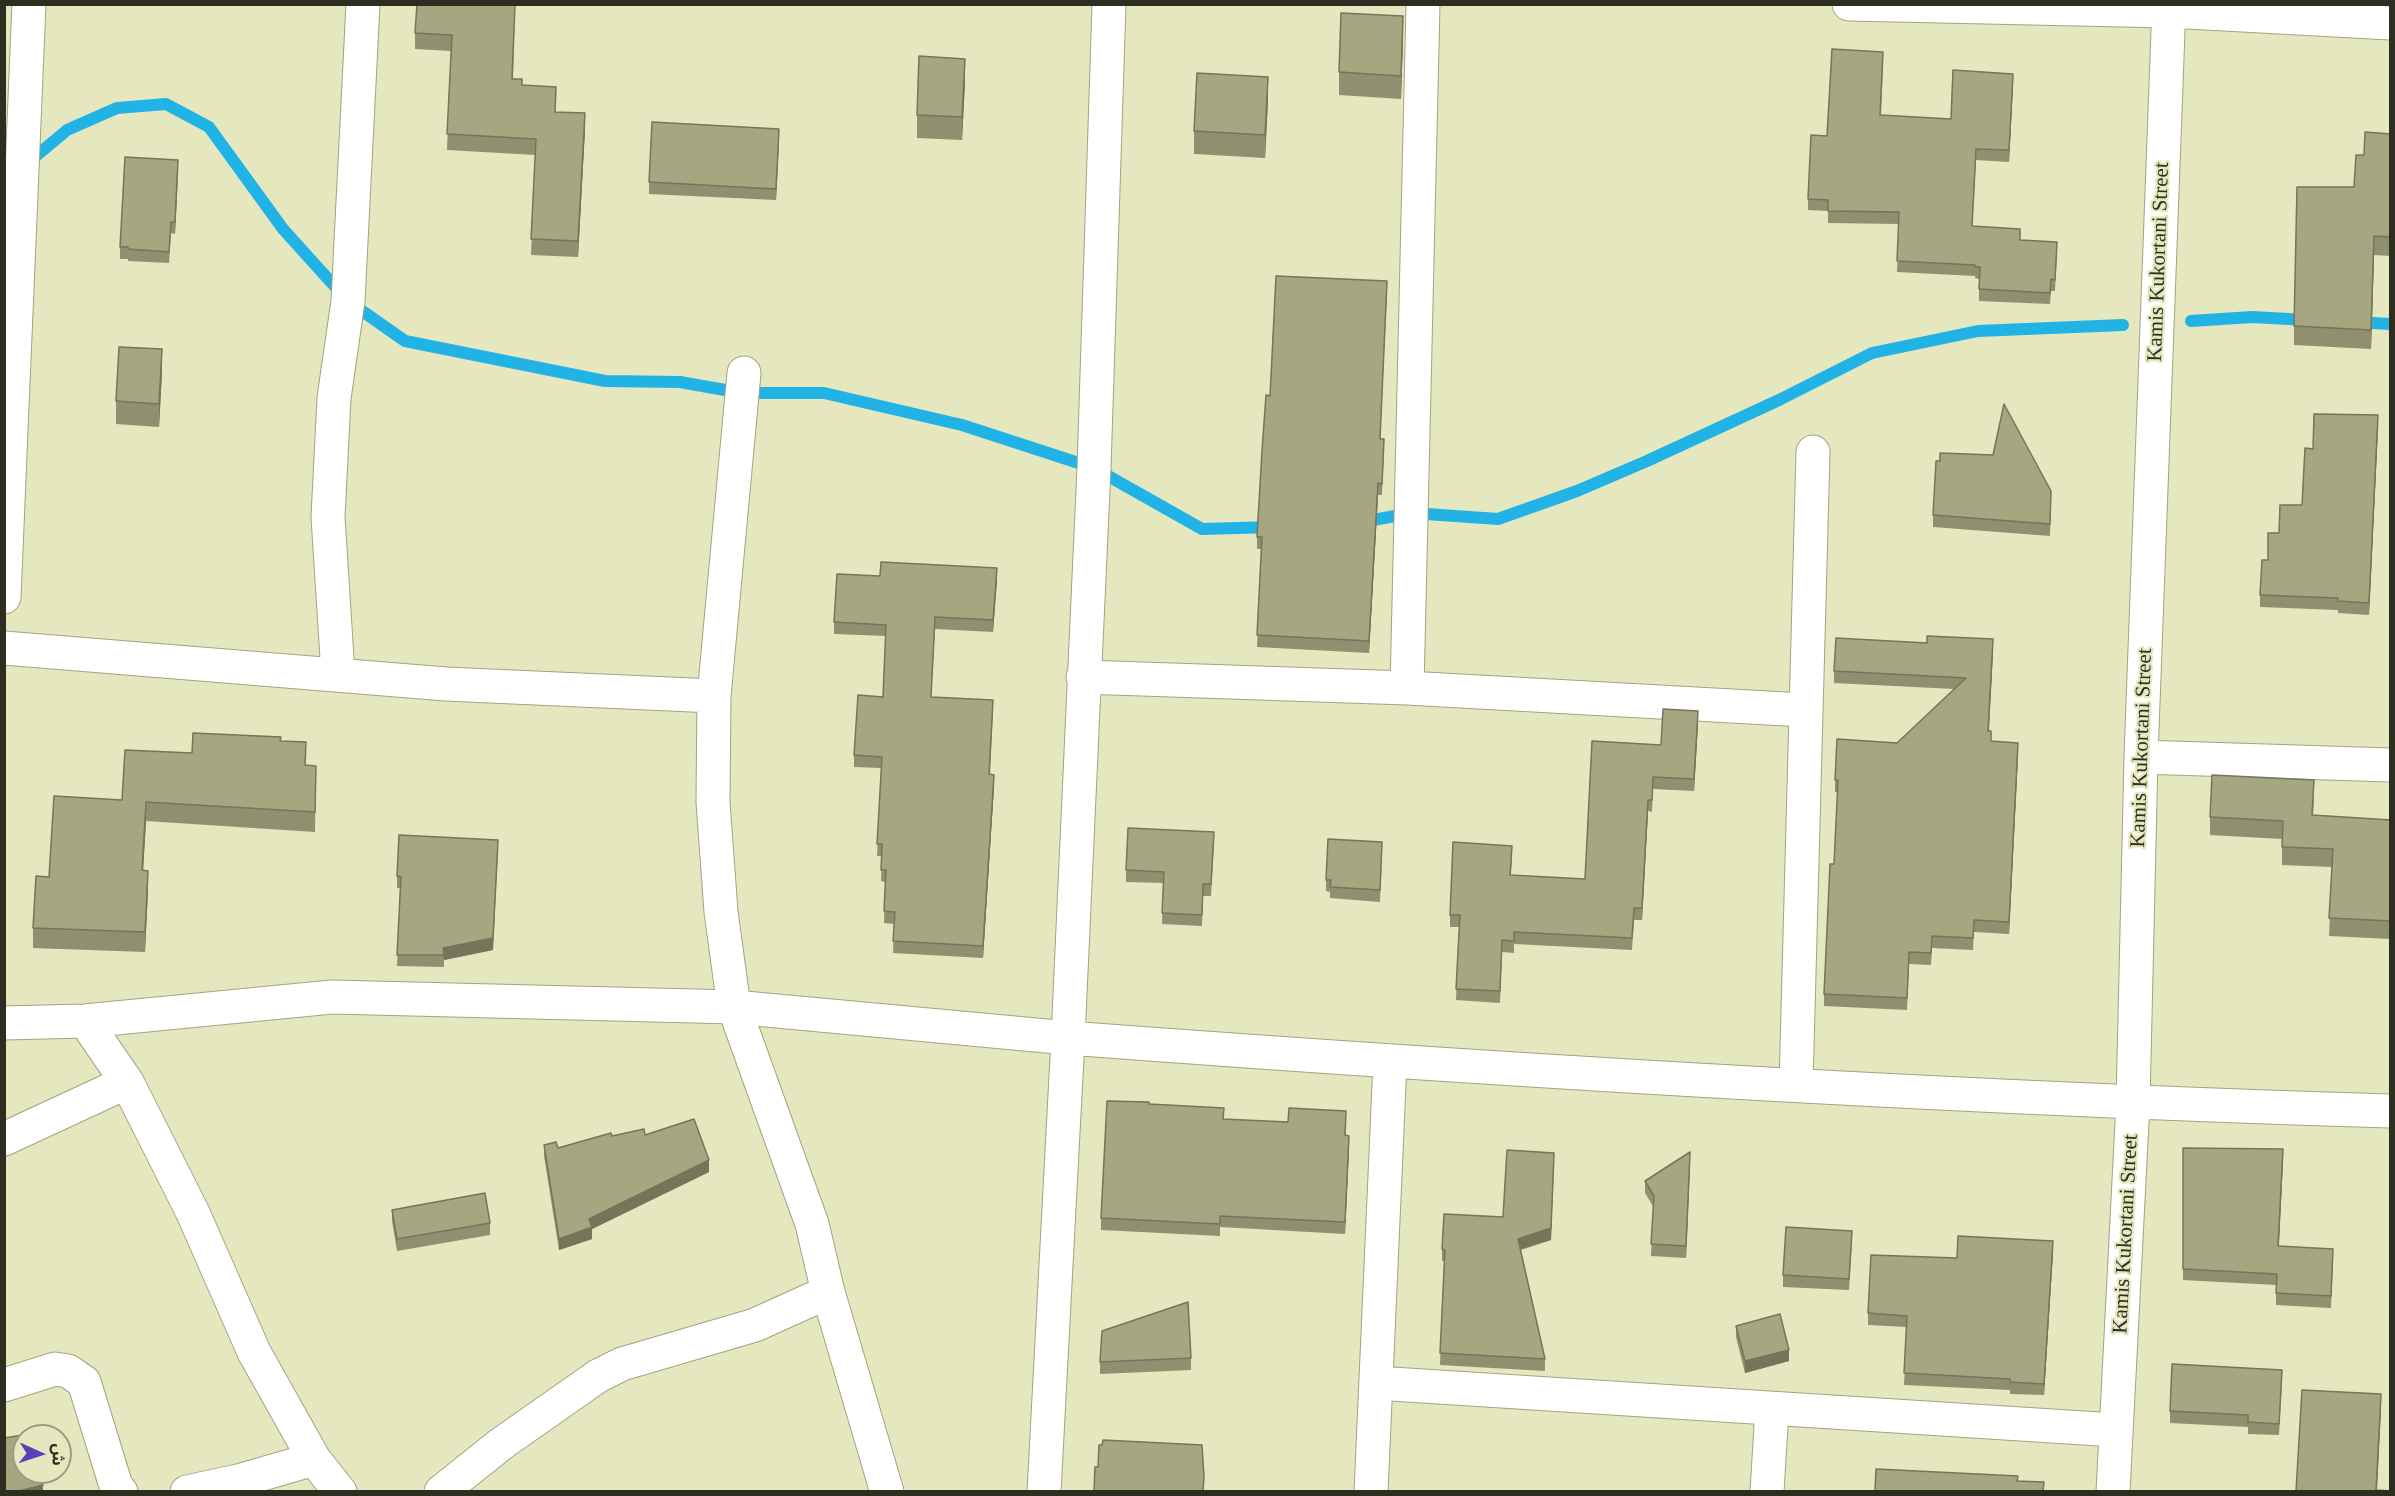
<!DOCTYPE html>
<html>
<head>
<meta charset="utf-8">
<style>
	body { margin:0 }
	#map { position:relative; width:2395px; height:1496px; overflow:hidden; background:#e5e7bf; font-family:Georgia,"Noto Sans Arabic",serif }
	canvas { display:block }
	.frame { position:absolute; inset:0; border:6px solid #2d2e1f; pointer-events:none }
	.north { position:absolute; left:12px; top:1424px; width:60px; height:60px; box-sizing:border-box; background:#e5e7bf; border:2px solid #9b9d7f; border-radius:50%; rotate:93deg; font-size:16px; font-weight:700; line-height:24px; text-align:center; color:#2d2e1f }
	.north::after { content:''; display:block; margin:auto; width:21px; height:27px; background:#5c3eb6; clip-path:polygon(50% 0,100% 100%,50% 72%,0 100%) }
</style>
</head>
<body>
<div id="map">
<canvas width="2395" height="1496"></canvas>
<div class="frame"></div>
<div class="north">ش</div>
</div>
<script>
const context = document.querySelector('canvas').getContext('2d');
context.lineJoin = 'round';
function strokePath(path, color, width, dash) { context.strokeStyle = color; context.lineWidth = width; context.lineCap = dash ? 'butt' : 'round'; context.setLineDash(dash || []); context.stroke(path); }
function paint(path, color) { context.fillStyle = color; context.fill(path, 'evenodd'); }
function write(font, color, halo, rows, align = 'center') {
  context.font = font + ' Georgia,serif'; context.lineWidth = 4.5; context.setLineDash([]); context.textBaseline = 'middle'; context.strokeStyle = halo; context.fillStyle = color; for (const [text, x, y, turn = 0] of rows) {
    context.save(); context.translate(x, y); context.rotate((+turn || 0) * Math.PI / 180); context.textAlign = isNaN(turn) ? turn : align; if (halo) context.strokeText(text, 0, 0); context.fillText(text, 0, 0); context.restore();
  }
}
const stream = new Path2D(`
	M4 183 67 130 117 108 166 104 209 127 283 229 348 301 405 341 605 381 680 382 742 393H824L962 425 1094 468 1202 529 1273 527
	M2191 321 2252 317 2308 320
	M2356 322 2390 324
	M1362 522 1412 513 1498 519 1577 491 1647 461 1779 400 1872 353 1978 331 2123 325`);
const minor = new Path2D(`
	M1849 4 2169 11 2390 23
	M744 373 714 696 713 802 721 912 734 1007 812 1224 828 1292 887 1492
	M4 597 29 4
	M4 648 446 684 714 696
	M338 674 328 517 334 398 348 301 363 4
	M1083 677 1407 688 1804 710
	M1407 688 1423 4
	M2141 757 2390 765
	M85 1021 127 1082 193 1213 254 1352 314 1459 340 1492
	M4 1023 85 1021 332 997 734 1007 1068 1038 1094 468 1109 4
	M1796 1085 1813 452
	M4 1139 127 1082
	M1376 1383 2115 1430
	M4 1385 55 1369 68 1371 84 1382 116 1486 121 1492
	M187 1492 238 1481 314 1459
	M441 1492 501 1444 598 1376 622 1364 755 1325 828 1292
	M1044 1492 1068 1038C1508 1071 1949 1098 2390 1111
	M1371 1492 1390 1062
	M1767 1492 1772 1409
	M2113 1492 2133 1103 2141 757 2169 4`);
const wall = new Path2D(`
	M515 4 513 79 556 112 585 129 578 257 531 255 535 155 447 150 451 51 415 49V33Z
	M1403 39 1401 99 1339 95V72Z
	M1883 64 1881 115 1951 119 2013 85 2009 162 1976 160 1972 227 2020 240 2057 253 2055 291H2051L2050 304 1979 301V279L1975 278V276L1897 272 1899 224 1828 223V211L1808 210V199L1827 136Z
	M965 82 962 140 917 138V115Z
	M1268 100 1265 158 1194 154V131Z
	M2391 134V256L2374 255 2371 349 2294 345V326L2354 187 2364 155Z
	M779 140 776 200 649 194V182Z
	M178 172 175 234 171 233 169 263 128 261V259H120V247Z
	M1387 293 1380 439 1384 451 1382 495H1378L1369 653 1257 647 1261 549H1257V537L1270 396Z
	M162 372 159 427 116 424V401Z
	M2378 427 2369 615 2338 613V610L2260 607V595L2279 533 2302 505 2313 449Z
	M2051 503 2050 536 1933 527V515Z
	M880 576 997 580 993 632 935 629 931 697 993 712 990 775 994 786 983 958 893 953 894 924 884 923 885 882 881 881 882 856H877L881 768 854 767V755L883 697 886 636 834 634V622Z
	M1993 651 1989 731 1991 741 2018 755 2009 934 1974 932 1973 950 1932 948 1931 965 1909 964 1907 1010 1824 1006V994L1834 864 1838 792H1835V780L1897 743 1954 689 1834 683V671Z
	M1698 723 1694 791 1653 789 1652 812 1648 811 1642 920H1634L1632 950 1514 944V953L1502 952 1500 1003 1456 1000 1459 927H1450V915L1512 858 1511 875 1585 879 1661 745Z
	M281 741 306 765 316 766 315 832 146 821 143 870 148 890 145 952 33 948V928L49 877 122 800 192 753Z
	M2314 798 2313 815 2391 820V939L2329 936 2332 867 2282 865V839L2210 835V817Z
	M1214 844 1211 896H1203L1202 926 1162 924 1163 883 1126 882V870Z
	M498 852 493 950 444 960V967L397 966 400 888H397V876Z
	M1382 854 1380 902 1330 898V892L1326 891V880Z
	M1149 1104 1224 1119 1288 1122H1346V1135L1349 1147 1345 1234 1220 1227V1236L1101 1230V1218Z
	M645 1135 709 1172 592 1229V1239L559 1250 544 1156V1145L558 1148 612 1136Z
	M2183 1148 2283 1160 2279 1246 2333 1261 2331 1308 2276 1305V1285L2183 1280Z
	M1690 1164 1686 1258 1651 1256 1653 1206 1645 1193V1181Z
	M1554 1165 1551 1240 1521 1250 1545 1359V1371L1440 1365 1444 1261H1442V1249L1503 1217Z
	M392 1210 490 1223V1235L397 1251 392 1221Z
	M1852 1242 1849 1290 1783 1287V1275Z
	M2053 1252 2044 1395 2010 1394V1390L1904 1385 1907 1327 1868 1325V1313L1957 1258Z
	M1736 1326 1789 1361 1745 1373 1736 1337Z
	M1191 1358V1370L1100 1374V1362Z
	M2282 1381 2279 1435 2248 1434V1427L2170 1423V1411Z`);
const shadedWall = new Path2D(`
	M1403 16V39L1401 99V76Z
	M965 59V82L962 140V117Z
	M2013 74V85L2009 162V150Z
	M1268 77V100L1265 158V135Z
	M585 113V129L578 257V241Z
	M779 129V140L776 200V189Z
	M178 160V172L175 234V222Z
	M2374 236V255L2371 349V330Z
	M162 349V372L159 427V404Z
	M2378 415V427L2369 615V603Z
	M1378 483V495L1369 653V641Z
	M997 568V580L993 632V620Z
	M1993 639V651L1988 742V731Z
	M1698 711V723L1694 791V779Z
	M2018 743V755L2009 934V922Z
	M994 775V786L983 958V946Z
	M1648 800V811L1642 920V908Z
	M146 802V821L142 890V870Z
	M498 840 493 950 444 960 443 948Z
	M148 871V890L145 952V932Z
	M1349 1136V1147L1345 1234V1222Z
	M2283 1149V1160L2278 1258V1246Z
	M1690 1152V1164L1686 1258V1246Z
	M1554 1153 1551 1240 1518 1250V1239Z
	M709 1160V1172L592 1229V1239L559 1250V1239L589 1219Z
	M2053 1241V1252L2044 1395V1384Z
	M1789 1350V1361L1745 1373V1361Z
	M2381 1394V1410L2377 1491H2376Z
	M43 1485V1491H19Z`);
const building = new Path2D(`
	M417 4H515L512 79H522V85L556 87 555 112 585 113 578 241 531 239 536 139 447 134 452 35 415 33Z
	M1341 13 1403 16 1401 76 1339 72Z
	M1832 49 1883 52 1880 115 1951 119 1953 70 2013 74 2009 150 1976 149 1972 226 2020 229V240L2057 242 2055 280 2051 279 2050 293 1979 289 1980 267H1975V265L1897 261 1899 212 1828 211V200L1808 199 1811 135 1827 136Z
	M919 56 965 59 962 117 917 115Z
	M1197 73 1268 77 1265 135 1194 131Z
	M652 122 779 129 776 189 649 182Z
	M2365 132 2391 134V237L2374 236 2371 330 2294 326 2297 187H2354L2356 155H2364Z
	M125 157 178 160 175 222H171L169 252 128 249V247H120Z
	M1276 276 1387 281 1380 439H1384L1382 484 1378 483 1369 641 1257 635 1262 537H1257L1262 451 1266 395 1270 396Z
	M119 347 162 349 159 404 116 401Z
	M2004 404 2051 491 2050 524 1933 515 1936 461H1940V453L1993 455Z
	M2314 414 2378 415 2369 603 2338 601V598L2260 595 2262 560H2268V533H2279L2280 505H2302L2305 448 2313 449Z
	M881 562 997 568 993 620 935 617 931 697 993 700 989 774 994 775 983 946 893 941 895 912 884 911 886 870H881L882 844H877L882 757 854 755 858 695 883 697 886 625 834 622 837 574 880 576Z
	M1927 636 1993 639 1988 731H1991V741L2018 743 2009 922 1974 920 1973 938 1932 936 1931 953 1909 952 1907 998 1824 994 1830 864H1834L1838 780H1835L1837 739 1897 743 1966 678 1834 671 1836 638 1927 643Z
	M1663 709 1698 711 1694 779 1653 777 1652 800H1648L1642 908H1634L1632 938 1514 932V941L1502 940 1500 991 1456 989 1460 915H1450L1453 842 1512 846 1510 875 1585 879 1592 741 1661 745Z
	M193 733 281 737 280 741 306 742 305 765 316 766 315 812 146 802 142 870 148 871 145 932 33 928 36 876 49 877 54 796 122 800 125 750 192 753Z
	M2212 775 2314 780 2312 815 2391 820V921L2329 918 2333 849 2282 847 2283 821 2210 817Z
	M1128 828 1214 832 1211 884H1203L1202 915 1162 913 1164 872 1126 870Z
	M399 835 498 840 493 938 443 948 444 955H397L401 877 397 876Z
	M1328 839 1382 842 1380 890 1330 887 1331 880H1326Z
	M1107 1101 1149 1102V1104L1224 1108 1223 1119 1288 1122 1289 1108 1346 1111 1345 1135 1349 1136 1345 1222 1220 1216V1224L1101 1218Z
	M694 1119 709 1160 589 1219 592 1227 559 1239 544 1145 556 1142 558 1148 611 1133 612 1136 644 1129 645 1135Z
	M2183 1148 2283 1149 2278 1246 2333 1249 2331 1296 2276 1293 2277 1274 2183 1269Z
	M1507 1150 1554 1153 1551 1228 1518 1239 1545 1359 1440 1353 1445 1250 1442 1249 1444 1214 1503 1217Z
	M1690 1152 1686 1246 1651 1244 1654 1196 1645 1181Z
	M485 1193 490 1223 397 1239 392 1210Z
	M1786 1227 1852 1231 1849 1279 1783 1275Z
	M1958 1236 2053 1241 2044 1384 2010 1382V1379L1904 1373 1907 1316 1868 1313 1871 1255 1957 1258Z
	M1188 1302 1191 1358 1100 1362 1102 1331Z
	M1780 1314 1789 1350 1745 1361 1736 1326Z
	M2172 1364 2282 1370 2279 1424 2248 1422V1415L2170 1411Z
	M2302 1390 2381 1394 2376 1490 2391 1491H2296Z
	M29 1434V1436H24V1472H39L43 1485 19 1491H4V1438Z
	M1103 1440 1202 1445 1204 1477 1203 1491H1094L1095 1467H1098L1099 1445H1102Z
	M1876 1469 2018 1476 2017 1481 2044 1482 2043 1491H1875Z`);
const streetNames = [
	["Kamis Kukortani Street",2159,262,-88],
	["Kamis Kukortani Street",2142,748,-88],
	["Kamis Kukortani Street",2126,1234,-87]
];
strokePath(stream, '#21b2e6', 12);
strokePath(minor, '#a3a47f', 35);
strokePath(minor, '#fff', 33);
paint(wall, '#8f906f');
paint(shadedWall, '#74755a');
paint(building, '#a6a781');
strokePath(building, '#74755a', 1.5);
write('21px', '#2d2e1f', '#e5e7bf', streetNames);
</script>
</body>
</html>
